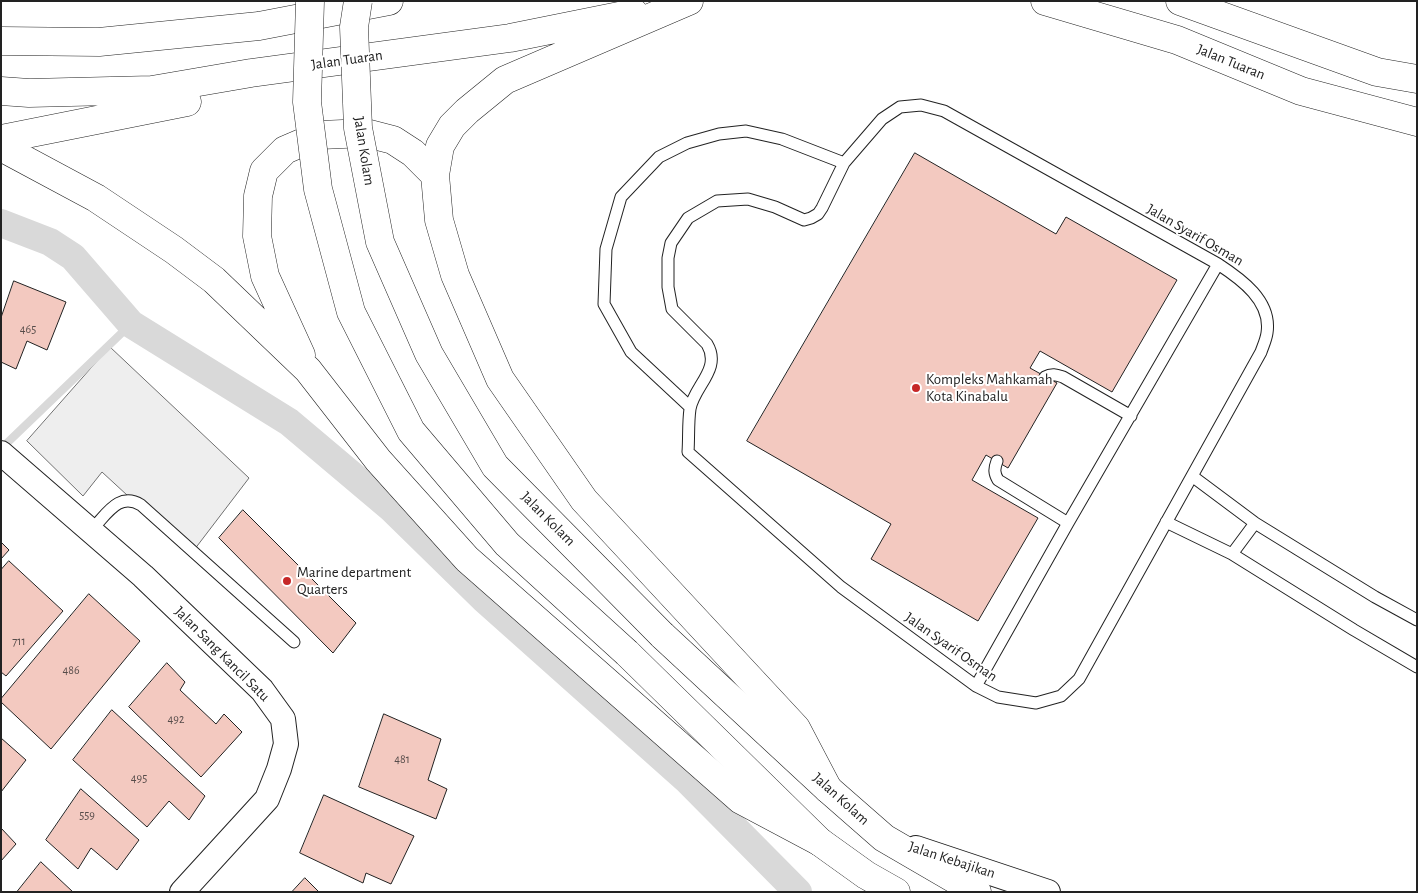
<!DOCTYPE html>
<html>
<head>
<meta charset="utf-8">
<style>
	body { margin:0 }
	#map { position:relative; width:1418px; height:893px; overflow:hidden; background:#fff; font-family:"Alegreya Sans",sans-serif }
	canvas { display:block }
	.frame { position:absolute; inset:0; border:2px solid #222; pointer-events:none }
</style>
</head>
<body>
<div id="map">
<canvas width="1418" height="893"></canvas>
<div class="frame"></div>
</div>
<script>
const context = document.querySelector('canvas').getContext('2d');
context.lineJoin = 'round';
function paint(path, color) { context.fillStyle = color; context.fill(path, 'evenodd'); }
function strokePath(path, color, width, dash) { context.strokeStyle = color; context.lineWidth = width; context.lineCap = dash ? 'butt' : 'round'; context.setLineDash(dash || []); context.stroke(path); }
function write(font, color, halo, rows, align = 'center') {
  context.font = font + ' "Alegreya Sans",sans-serif'; context.lineWidth = 4; context.setLineDash([]); context.textBaseline = 'middle'; context.strokeStyle = halo; context.fillStyle = color; for (const [text, x, y, turn = 0] of rows) {
    context.save(); context.translate(x, y); context.rotate((+turn || 0) * Math.PI / 180); context.textAlign = isNaN(turn) ? turn : align; if (halo) context.strokeText(text, 0, 0); context.fillText(text, 0, 0); context.restore();
  }
}
const green = new Path2D(`
	M110 347 249 478 191 554 102 472 83 496 27 441Z`);
const stream = new Path2D(`
	M7 443 131 324`);
const canal = new Path2D(`
	M1 223 50 242 73 257 131 324 289 422 391 508 484 599 686 779 798 892`);
const building = new Path2D(`
	M915 153 1056 234 1066 217 1177 280 1112 392 1040 351 1030 368 1057 383 1008 468 986 455 972 480 1038 518 978 621 871 559 891 524 747 441Z
	M14 281 66 302 47 350 27 341 16 369 1 362V318Z
	M243 510 356 623 333 653 219 538Z
	M1 542 9 550 1 559Z
	M9 561 63 611 6 676 1 672V570Z
	M89 594 140 641 51 749 1 702V699Z
	M167 663 185 682 180 690 216 724 224 714 242 732 201 777 129 707Z
	M112 710 205 796 189 820 169 801 147 827 73 760Z
	M384 714 441 739 428 780 447 789 436 819 359 787Z
	M1 738 26 760 1 792Z
	M81 789 139 840 117 870 91 848 78 869 46 840Z
	M324 795 414 836 391 884 366 873 363 883 300 853Z
	M1 828 16 844 1 861Z
	M41 862 73 892H17Z
	M305 878 319 892H292Z`);
const service = new Path2D(`
	M921 105 944 111 1218 264C1241 279 1272 301 1267 333 1266 340 1263 346 1261 352L1079 679 1061 696 1036 703 998 697 976 686 841 587 688 452C689 438 688 423 690 409 694 386 722 369 707 344L672 309 668 287V258L671 243 688 218 717 201 748 199 775 207 804 220 811 218 818 214 822 208 844 163 882 119 900 107Z
	M1045 377C1052 373 1057 375 1063 377L1131 416
	M690 407 631 352 604 304 606 249 621 197 659 157 687 143 719 134 746 131 782 139 844 163
	M997 461C994 469 994 473 998 480L1068 523
	M1192 476 1255 523 1375 597 1417 620
	M1166 522 1232 554 1354 630 1417 667
	M91 530C106 516 118 491 141 505L294 642
	M1232 554 1255 523
	M976 686 1068 523 1218 264`);
const minor = new Path2D(`
	M1 453 143 576 262 690 283 719 286 744 279 769 267 799 182 892
	M916 848 1048 892`);
const secondary = new Path2D(`
	M662 635 828 789 884 838 977 892
	M627 653 820 842 866 875 896 892`);
const primary = new Path2D(`
	M689 1 505 80 467 111 452 126 440 146 435 175 439 220 455 275 500 379 584 500 796 728 828 789
	M1045 1 1177 40 1301 91 1417 122
	M1180 1 1377 72 1417 79
	M1 41 99 42 259 26 389 1
	M1 91 29 93 152 90 251 73 510 38 634 13
	M1 139 187 102
	M1 147 96 198 174 250 214 280 308 370 378 460 467 559 741 800 820 842
	M301 355 265 276 257 236 258 196 264 171 285 150 320 135 366 133 393 140 413 153 435 175`);
const secondaryBridge = new Path2D(`
	M310 1 307 102 318 189 351 312 411 431 507 544 627 653
	M358 1 354 27 358 128 380 242 429 354 495 466 662 635`);
const markers = [
	[916,388,5,"#c62828"],
	[287,581,5,"#c62828"]
];
const numberNames = [
	["465",28,329],
	["711",19,641],
	["486",71,670],
	["492",176,719],
	["481",402,759],
	["495",139,778],
	["559",87,815]
];
const streetNames = [
	["Jalan Tuaran",347,60,-8],
	["Jalan Tuaran",1231,62,22],
	["Jalan Kolam",364,151,81],
	["Jalan Syarif Osman",1195,235,30],
	["Jalan Kolam",548,519,45],
	["Jalan Syarif Osman",951,647,35],
	["Jalan Sang Kancil Satu",222,654,45],
	["Jalan Kolam",841,799,42],
	["Jalan Kebajikan",952,860,18]
];
const poiNames = [
	["Kompleks Mahkamah",926,379],
	["Kota Kinabalu",926,396],
	["Marine department",297,572],
	["Quarters",297,589]
];
paint(green, '#eee');
strokePath(green, '#6f6f6f', 1);
strokePath(stream, '#d9d9d9', 8);
strokePath(canal, '#d9d9d9', 28);
paint(building, '#f3c9c0');
strokePath(building, '#222', 1);
strokePath(service, '#222', 13);
strokePath(minor, '#222', 26);
strokePath(secondary, '#222', 29);
strokePath(primary, '#222', 29);
strokePath(service, '#fff', 11);
strokePath(minor, '#fff', 24);
strokePath(secondary, '#fff', 28);
strokePath(primary, '#fff', 28);
strokePath(secondaryBridge, '#222', 29, []);
strokePath(secondaryBridge, '#fff', 28);
for (const [x, y, r, color] of markers) { const dot = new Path2D(); dot.arc(x, y, r, 0, 2 * Math.PI); context.fillStyle = color; context.fill(dot); strokePath(dot, '#fff', 2); }
write('12px', '#564c4a', null, numberNames);
write('15px', '#222', '#fff', streetNames);
write('15px', '#222', '#fff', poiNames, 'left');
</script>
</body>
</html>
